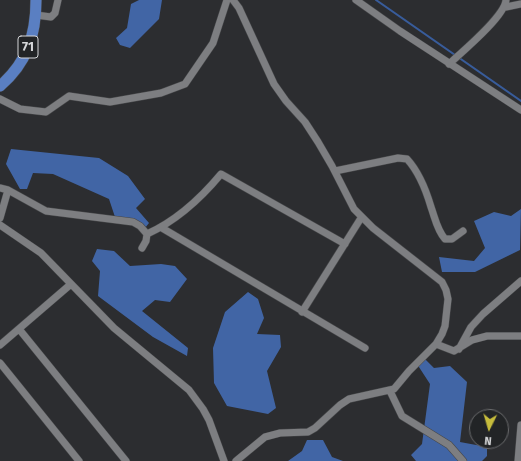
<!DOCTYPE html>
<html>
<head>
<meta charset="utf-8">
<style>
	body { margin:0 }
	#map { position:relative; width:521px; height:461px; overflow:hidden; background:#2c2d30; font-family:"Fira Sans",sans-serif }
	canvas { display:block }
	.north { position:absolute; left:469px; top:409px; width:40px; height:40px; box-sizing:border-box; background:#222426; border:1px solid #6a6b6d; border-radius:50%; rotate:185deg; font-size:11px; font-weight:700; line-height:16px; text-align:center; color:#d5d6d8 }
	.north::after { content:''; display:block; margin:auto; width:14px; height:18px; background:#c6bc3c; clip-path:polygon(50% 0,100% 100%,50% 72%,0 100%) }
</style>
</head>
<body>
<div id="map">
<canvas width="521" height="461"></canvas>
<div class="north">N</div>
</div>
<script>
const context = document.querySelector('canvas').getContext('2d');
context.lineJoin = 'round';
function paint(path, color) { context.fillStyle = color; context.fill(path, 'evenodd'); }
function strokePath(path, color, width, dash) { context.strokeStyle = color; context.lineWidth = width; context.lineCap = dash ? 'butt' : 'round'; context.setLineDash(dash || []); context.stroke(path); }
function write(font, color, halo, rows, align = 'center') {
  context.font = font + ' "Fira Sans",sans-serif'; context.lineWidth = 4; context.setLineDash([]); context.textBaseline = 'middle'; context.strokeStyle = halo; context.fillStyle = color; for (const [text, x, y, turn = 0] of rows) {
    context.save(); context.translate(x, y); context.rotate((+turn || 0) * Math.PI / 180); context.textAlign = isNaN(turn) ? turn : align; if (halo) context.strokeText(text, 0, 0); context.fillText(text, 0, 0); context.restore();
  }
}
const forest = new Path2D(`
	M139 0H162L159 19 130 48 120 45 116 38 127 28 131 4Z
	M11 149 99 158 128 176 145 199 136 208 149 223 145 228 115 217 109 199 53 174 33 173 27 189H20L6 164Z
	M521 209 520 250 475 272H442L439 257 474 261 485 248 474 221 494 212 511 216Z
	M97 249 114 251 130 266 161 264 175 266 187 279 170 302 155 300 142 311 188 348 187 356 153 337 98 296 100 271 92 261Z
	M248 292 258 299 264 318 257 334 280 335 281 347 267 371 276 408 268 414 227 406 214 383 213 348 225 312Z
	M424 358 434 368 450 366 467 382 460 442 487 447V456L482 461H416L411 455 422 444 430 384 417 364Z
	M307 440H323L332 457 343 461H288L302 451Z`);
const stream = new Path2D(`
	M376 0 521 101`);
const minor = new Path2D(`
	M233 0 239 8 274 84 286 101 305 122 318 142 332 166 354 209 373 228 442 282 446 290 448 299 445 326 442 334 436 344 409 371 394 389 349 399 340 405 315 428 308 432 280 433 265 437 236 461
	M356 0 400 31 521 110
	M506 7 521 4
	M36 15 51 17 55 13 58 0
	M449 64C463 51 505 16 506 0
	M0 99 20 109 46 112 69 96 110 102 161 93 185 84 213 43 227 0
	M335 171 398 158 407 159C419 172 426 190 431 207 435 218 437 230 445 239H452L463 231
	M0 188 8 190 46 211 133 222 140 226 147 234 146 241 142 248
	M0 218 8 190
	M0 225 41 253 114 328 189 390 203 409 209 420 224 461
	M162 228 365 348
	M147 234C176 221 201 198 221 174L345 244
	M302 312 361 218
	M19 329 126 461
	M436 344 454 351 472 340 487 336H521
	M0 345 71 284
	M459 349 471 327 483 314 521 281
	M0 363 79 461
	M390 391 402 416 449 445 463 461
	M518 461 521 425`);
const primary = new Path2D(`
	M0 86C27 63 36 35 36 0`);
const shields = [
	[28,47,20]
];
const shieldNames = [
	["71",28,47]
];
paint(forest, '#4165a5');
strokePath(stream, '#385c9b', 2);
strokePath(minor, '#47484a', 8);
strokePath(primary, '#47484a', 12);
strokePath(minor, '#7d7e81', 7);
strokePath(primary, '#5a7fc2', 11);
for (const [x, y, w] of shields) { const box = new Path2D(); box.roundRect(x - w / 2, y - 11, w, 22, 3); context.fillStyle = '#222426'; context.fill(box); strokePath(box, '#d5d6d8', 1); }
write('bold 13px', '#d5d6d8', null, shieldNames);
</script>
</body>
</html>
